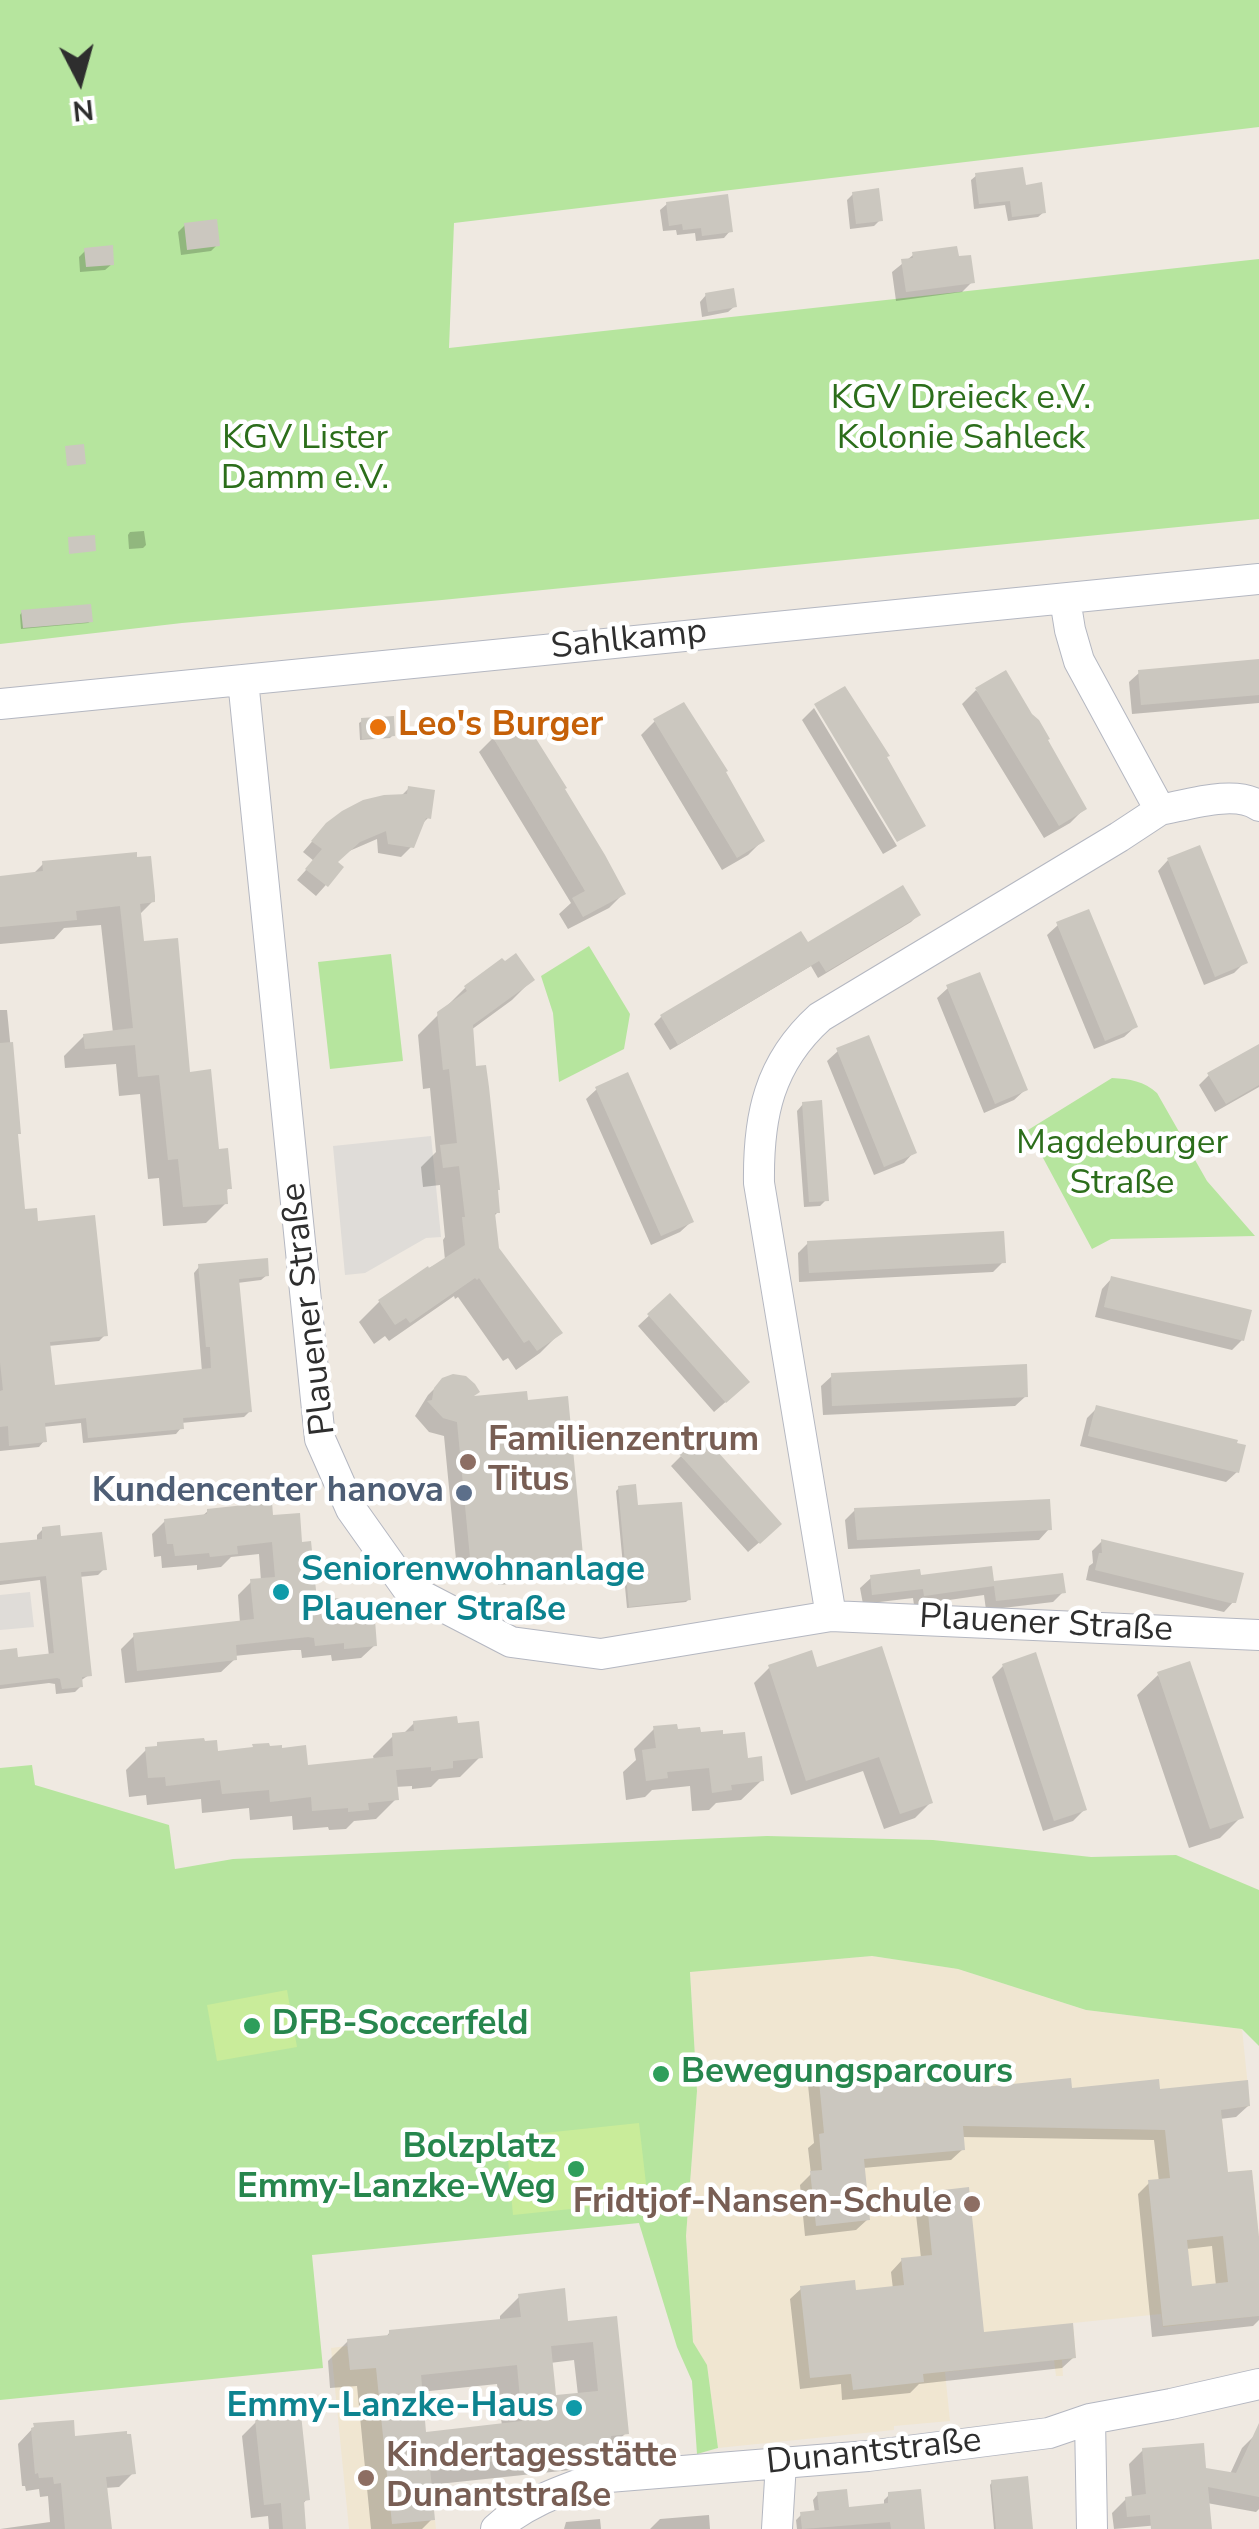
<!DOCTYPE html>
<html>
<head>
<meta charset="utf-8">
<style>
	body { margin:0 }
	#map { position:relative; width:1259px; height:2529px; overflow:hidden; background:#efe9e1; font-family:"Nunito Sans",sans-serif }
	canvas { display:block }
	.north { position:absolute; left:30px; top:30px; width:100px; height:100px; -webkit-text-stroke:8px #fff; paint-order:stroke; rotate:174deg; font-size:28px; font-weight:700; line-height:40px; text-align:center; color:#2e2e2e }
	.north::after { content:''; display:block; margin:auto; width:35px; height:45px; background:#2e2e2e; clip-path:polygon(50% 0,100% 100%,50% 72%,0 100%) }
</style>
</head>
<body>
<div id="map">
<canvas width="1259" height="2529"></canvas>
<div class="north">N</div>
</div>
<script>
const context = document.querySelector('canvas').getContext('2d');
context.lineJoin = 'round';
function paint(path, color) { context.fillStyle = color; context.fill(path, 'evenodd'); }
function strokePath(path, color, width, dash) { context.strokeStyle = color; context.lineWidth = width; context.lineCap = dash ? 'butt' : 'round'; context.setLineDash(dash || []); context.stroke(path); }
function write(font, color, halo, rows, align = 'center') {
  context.font = font + ' "Nunito Sans",sans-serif'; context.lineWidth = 9; context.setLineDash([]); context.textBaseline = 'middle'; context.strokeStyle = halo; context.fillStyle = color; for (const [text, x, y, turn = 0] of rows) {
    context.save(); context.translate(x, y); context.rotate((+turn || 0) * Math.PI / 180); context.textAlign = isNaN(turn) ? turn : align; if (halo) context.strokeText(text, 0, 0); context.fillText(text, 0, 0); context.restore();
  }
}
const education = new Path2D(`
	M872 1956 958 1969 1086 2010 1242 2029 1250 2106 1221 2110 1228 2172 1252 2170 1259 2237V2316L1163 2327 1161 2314 1073 2323 1076 2358 1062 2360 1063 2376H1056L1054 2360 945 2372 950 2421 894 2426V2430L718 2448 707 2366 693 2342 686 2236 697 2091 690 1971Z
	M347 2346 350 2369 419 2363 392 2524 435 2520 436 2529H349L331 2348Z`);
const green = new Path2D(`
	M0 0H1259V127L454 223 449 348 1259 259V519L442 600 182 623 0 644Z
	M589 946 630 1014 624 1049 559 1082 553 1013 541 976Z
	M391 954 403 1061 330 1069 318 962Z
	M1112 1078C1130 1079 1144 1081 1157 1093L1207 1181 1255 1236 1111 1239 1092 1249 1028 1130Z
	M32 1765 35 1785 169 1825 175 1869 233 1859 767 1836 933 1840 1091 1857 1176 1855 1259 1890V2046L1242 2029 1086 2010 958 1969 872 1956 690 1972 697 2091 686 2236 693 2342 707 2365 718 2448 697 2454 692 2381 677 2347 639 2223 312 2255 323 2368 0 2400V1768Z`);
const pitch = new Path2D(`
	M287 1990 297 2047 217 2061 207 2005Z
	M639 2123 648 2201 513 2215 506 2137Z`);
const plaza = new Path2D(`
	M431 1136 441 1237 426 1238 365 1273 345 1275 333 1146Z
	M30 1592 34 1627 0 1630V1595Z`);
const shadow = new Path2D(`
	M977 175 1024 187 1044 212 1038 217 1008 221 1005 205 974 209 971 180Z
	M853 194 880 220 874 226 850 229 847 200Z
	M667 204 730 231 724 238 696 241 695 233 677 235 676 230 663 231 660 210Z
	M185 225 217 245 211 251 181 255 178 232Z
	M85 251 112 264 105 270 80 272 79 257Z
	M913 255 972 282 962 292 896 301 892 272Z
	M706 295 735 306 728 312 702 317 700 302Z
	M144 531 146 545 143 548 129 549 128 535 130 532Z
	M22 612 91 621 88 623 21 629 20 615Z
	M1259 662V703L1132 714 1129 682 1140 672Z
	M976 690 1084 809 1070 823 1044 838 962 704Z
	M814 708 897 846 883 854 802 720Z
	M362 721 392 736 390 738 360 740 359 723Z
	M655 721 762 841 748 855 722 870 641 735Z
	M493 738 623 894 609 908 568 929 559 914 571 903 479 752Z
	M409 788 428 818 420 826 411 847 401 857 378 853 377 839 347 852 335 863 341 868 316 896 297 880 314 861 303 852 316 837 400 797Z
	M1168 860 1245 962 1234 973 1204 985 1158 871Z
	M43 864 152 902 139 915 142 944 229 1188 225 1192 226 1203 206 1223 163 1226 159 1178 148 1179 140 1094 119 1096 116 1064 65 1068 64 1056 84 1036 113 1033 101 925 64 928 54 939 0 944V878L32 875Z
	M918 915 911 922 818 978 811 966 670 1050 654 1024 661 1017 801 934 807 945Z
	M1058 925 1135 1027 1124 1037 1094 1049 1047 935Z
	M532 980 512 1000 471 1030 474 1069 498 1212 493 1217 497 1249 560 1333 540 1353 516 1370 508 1358 503 1361 458 1297 455 1299 454 1296 389 1341 385 1336 374 1344 359 1322 379 1302 427 1269 445 1260 443 1240 445 1237 440 1185 423 1187 421 1167 436 1152 430 1088 423 1089 418 1035 465 988Z
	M948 988 1025 1090 1014 1100 984 1113 937 998Z
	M0 1010H7L19 1133 15 1136 23 1212 36 1224 105 1335 99 1341 48 1346 53 1388 202 1372 194 1273 199 1267 267 1275 261 1280 237 1283 250 1411 244 1417 181 1423V1428L176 1434 83 1443 81 1423 43 1427 44 1441 39 1447 0 1451Z
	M1259 1046V1087L1215 1112 1199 1085 1209 1075Z
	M838 1051 914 1152 904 1163 874 1175 827 1061Z
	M597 1089 691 1222 680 1232 651 1245 586 1099Z
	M803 1104 826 1200 820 1206 804 1207 797 1111Z
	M808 1243 1003 1262 993 1272 799 1282 798 1253Z
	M1112 1278 1242 1340 1232 1350 1095 1317 1102 1289Z
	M670 1296 737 1392 714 1412 638 1326Z
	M832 1376 1026 1396 1015 1406 823 1415 821 1386Z
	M443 1380 469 1399 581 1565 567 1579 498 1585 497 1577 458 1580 444 1436 429 1432 415 1416 428 1395Z
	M1097 1408 1237 1472 1226 1482 1080 1446 1087 1418Z
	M681 1456 769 1534 748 1552 671 1466Z
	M619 1488 689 1599 686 1602 627 1608 616 1491Z
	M855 1510 1049 1529 1039 1540 848 1549 845 1520Z
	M208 1511 271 1518 300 1544 315 1603 366 1623 375 1645 361 1658 332 1661 331 1655 302 1658 301 1650H293L234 1656 235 1659 221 1672 125 1683 121 1649 134 1636 240 1623 238 1595 251 1582 261 1581 259 1554 231 1557 221 1567 197 1570V1565L162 1568 161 1556 154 1557 152 1534 165 1521 201 1517Z
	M43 1529 104 1569 98 1575 79 1577 89 1675 80 1681 81 1686 75 1692 56 1694 55 1684 49 1683 0 1689V1652L16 1660 49 1656 40 1580 0 1585V1546L37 1542V1535Z
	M1102 1541 1234 1601 1224 1612 1086 1580 1089 1566 1093 1563 1092 1551Z
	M871 1578H919L1063 1592 1053 1602 986 1610 984 1595 914 1605 913 1598 863 1604 860 1588Z
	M1003 1666 1085 1809 1073 1821 1043 1831 992 1677Z
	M770 1667 816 1670 931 1802 915 1818 884 1829 863 1771 791 1795 754 1683Z
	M1158 1675 1241 1817 1220 1838 1189 1848 1137 1695Z
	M414 1723 480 1757 460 1777 439 1779 431 1787 412 1789V1786L395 1787 396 1799 376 1819 354 1821 346 1829 329 1830 328 1827 293 1830 292 1816 250 1820 249 1808 202 1813 201 1799 147 1805 146 1795 129 1797 126 1770 146 1750 154 1749 158 1745 305 1767 374 1760 373 1756 393 1736 402 1735Z
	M654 1729 699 1735 762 1780 741 1800 716 1803 709 1810 692 1811 690 1786 652 1790 645 1797 626 1800 623 1772 636 1760 634 1749Z
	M820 2073 911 2087 1158 2092 1248 2106 1236 2117 1220 2119 1226 2175 1259 2262V2320L1253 2326 1152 2337 1138 2194 1149 2183 1159 2182 1154 2140 961 2137 963 2149 951 2160 863 2168 868 2219 856 2230 805 2236 800 2185 811 2174 808 2148 814 2143 808 2085ZM1212 2246 1216 2286 1190 2289 1186 2249Z
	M927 2194 982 2335 1074 2357 1062 2368 919 2384 910 2393 842 2400 841 2384 800 2389 790 2299 802 2288 854 2293 893 2289 891 2272 902 2260 921 2258 915 2206Z
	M520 2296 566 2324 615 2319 626 2433 589 2468 429 2485 432 2519 422 2529H371L357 2386 330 2388 328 2361 348 2341 385 2338 390 2332 500 2321V2316ZM574 2360 578 2395 554 2397 550 2363ZM497 2384 502 2426 424 2434 420 2392Z
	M256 2422 307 2499 302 2505 304 2529H269L268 2516 251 2518 242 2436Z
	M35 2426 73 2439 133 2473 119 2487 105 2488 109 2529H0L50 2522 48 2496 40 2497 39 2489 26 2491 25 2486H22L18 2444Z
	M1256 2434 1259 2436V2509L1256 2512 1207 2503 1193 2522 1114 2529 1112 2513 1126 2499 1132 2498 1129 2464 1143 2450 1204 2470 1230 2474 1242 2448Z
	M992 2482 1030 2529H994L990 2485Z
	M818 2494 847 2510 884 2506V2500L889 2495 922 2529H797L796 2520 801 2515 815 2513 813 2500Z
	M709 2515 710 2529H650L660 2519Z
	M600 2519 601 2529H564L566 2522Z`);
const building = new Path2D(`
	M1023 167 1026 185 1042 182 1046 213 1012 217 1010 201 979 204 975 173Z
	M879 188 883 221 856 224 852 192Z
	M728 194 733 232 702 236 701 228 683 230 682 224 669 226 666 202Z
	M217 219 220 246 187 250 184 223Z
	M113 245 114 265 86 267 84 248Z
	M957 246 959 256 971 255 975 283 906 292 901 259 913 258 912 252Z
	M734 288 737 307 708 312 705 293Z
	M84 444 86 464 67 466 65 446Z
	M95 535 96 551 69 554 68 537Z
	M91 604 93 622 23 628 21 610Z
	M1259 659V695L1141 705 1138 670Z
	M1006 670 1032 714 1039 720 1050 739 1048 740 1087 809 1059 826 975 688Z
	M845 686 890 756 887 757 926 826 897 842 814 704Z
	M684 702 728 771 726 772 765 841 737 858 653 719Z
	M394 716 395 736 362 739 361 718Z
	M523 718 567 788 565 789 605 855 626 894 583 917 572 898 585 891 492 736Z
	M408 786 435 790 431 819 426 818 414 848 388 844 386 831 360 842 338 862 344 867 328 887 305 869 322 849 311 841 326 823 342 811 363 800 384 795 407 794Z
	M1200 845 1248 963 1215 977 1167 858Z
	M137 852V857L151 856 155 896V902L140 904 144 941 178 938 190 1072 211 1069 219 1149 228 1148 232 1189H227L228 1204 183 1207 178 1159 168 1160 159 1075 138 1077 135 1045 85 1049 83 1034 133 1028 120 906 76 911 77 920 0 927V876L43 871 42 861Z
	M903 885 921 915 826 972 819 961 678 1045 660 1015 801 931 808 942Z
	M1089 909 1138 1027 1105 1041 1056 922Z
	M516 953 535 980 473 1025 476 1066 486 1065 489 1087 500 1190H498L500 1213H495L499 1248 563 1333 537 1351 529 1340 524 1343 479 1278 477 1280 475 1278 410 1323 406 1318 395 1325 378 1300 428 1266 429 1268 465 1245 462 1217H465L459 1166 443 1168 440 1145 457 1143 449 1069 443 1070 437 1012 467 991 464 986 502 958 505 961Z
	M980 972 1028 1090 995 1104 946 985Z
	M869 1035 917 1153 884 1167 836 1048Z
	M13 1042 21 1134H18L25 1209 37 1208 38 1221 95 1215 108 1336 50 1342 55 1385 211 1368 210 1347H206L198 1264 268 1258 269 1276 239 1279 252 1412 183 1418 184 1429 88 1438 86 1418 45 1423 47 1442 9 1446 8 1426 0 1427V1391L3 1390 0 1362V1043Z
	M1259 1044V1085L1226 1104 1207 1073Z
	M628 1072 694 1222 661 1236 595 1087Z
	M822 1100 829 1201 809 1202 802 1102Z
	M1004 1231 1006 1263 809 1273 807 1241Z
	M1111 1276 1252 1310 1244 1341 1104 1307Z
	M670 1293 750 1382 726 1403 647 1314Z
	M1027 1364 1028 1397 832 1406 831 1373Z
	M453 1374 466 1376 475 1384 480 1392 474 1396 527 1391 528 1400 568 1396 584 1566 512 1573 511 1564 471 1568 457 1422 443 1418 427 1401 432 1400 434 1388 442 1378Z
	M1096 1405 1238 1440 1237 1443 1246 1445 1239 1473 1088 1436Z
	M702 1434 782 1524 760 1544 679 1454Z
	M636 1484 638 1505 682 1502 691 1600 629 1607 618 1486Z
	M1050 1499 1052 1530 857 1540 854 1508Z
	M272 1502 273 1515 300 1513 302 1542 311 1541 317 1600 340 1598 341 1603 366 1600 368 1620H375L377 1646 344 1649V1643L315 1646 314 1638 308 1637 236 1645 237 1660 137 1671 133 1633 254 1619 250 1579 275 1577 272 1542 237 1546 238 1554 210 1557 209 1553 175 1556 173 1544H167L164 1519 207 1514V1509Z
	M60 1525 61 1536 102 1532 107 1570 81 1572 92 1676 82 1677 83 1687 62 1689 60 1679 57 1678 0 1685V1650L17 1648 18 1657 54 1653 46 1576 0 1581V1543L42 1539V1527Z
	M1101 1539 1244 1573 1236 1603H1230L1095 1570 1099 1553H1102Z
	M992 1566 994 1581 1063 1573 1066 1593 996 1601 994 1586 924 1596 923 1589 872 1595 870 1575 920 1569 921 1575Z
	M882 1646 933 1803 900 1814 879 1757 806 1781 768 1665 812 1650 817 1667Z
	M1036 1652 1087 1810 1054 1821 1002 1664Z
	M1190 1661 1244 1818 1210 1829 1157 1672Z
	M457 1716 458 1723 479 1721 483 1758 453 1761V1768L431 1771V1767L396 1770 399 1800 368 1803 369 1810 348 1812V1808L312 1811 311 1797 270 1802 269 1790 222 1794 220 1780 166 1786 165 1777 148 1778 145 1747 157 1746V1742L204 1738 205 1741 217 1740 218 1751 253 1747 252 1744 269 1743 270 1746 282 1745V1748L306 1745 308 1765 393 1756 392 1733 414 1731 413 1721Z
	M677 1724 678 1729 700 1727 701 1732 723 1730V1734L745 1732 748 1758 762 1756 764 1781 731 1785 732 1790 712 1793 709 1768 667 1772 668 1778 646 1781 642 1750 656 1748 653 1726Z
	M911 2062 913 2084 982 2077 983 2087 1071 2078 1072 2088 1159 2079 1160 2089 1248 2080 1250 2106 1221 2110 1228 2172 1252 2170 1259 2237V2316L1163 2326 1148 2180 1170 2178 1165 2130 963 2126 965 2150 864 2159 870 2220 816 2226 810 2171 822 2170 819 2134 824 2133 818 2071ZM1223 2236 1228 2282 1192 2286 1187 2240Z
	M969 2187 984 2332 1073 2323 1076 2358 923 2374 924 2382 853 2390 851 2374 810 2378 800 2286 855 2280 856 2290 904 2285 901 2258 932 2255 926 2192Z
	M565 2288 568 2321 617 2316 629 2434 611 2436 612 2449 430 2468 435 2520 392 2524 376 2368 350 2370 347 2339 389 2335V2330L521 2317 518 2294ZM593 2342 598 2391 556 2395 551 2346ZM517 2365 522 2421 426 2432 421 2375Z
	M301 2414 310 2500 304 2501 306 2529H283L281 2503 264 2505 255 2419Z
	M74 2420 75 2436 127 2431V2434H131L136 2474 106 2477 112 2529H65L61 2483 54 2484 53 2477 39 2478 38 2473 35 2474 31 2428 34 2427 33 2423Z
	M1259 2423V2497L1208 2487 1212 2529H1151L1150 2515 1127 2517 1125 2497 1146 2494 1142 2448 1204 2443 1206 2468 1236 2473Z
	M1028 2476 1033 2529H996L991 2480Z
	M847 2489 849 2507 888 2503V2492L921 2489 925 2529H891L890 2522 802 2529 800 2512 819 2510 817 2492Z`);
const minor = new Path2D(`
	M1065 599 1070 630 1079 661 1160 810C1187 805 1236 789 1259 806
	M243 680 320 1439 351 1509 407 1588 511 1642 601 1654 831 1616 1259 1635
	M0 704 1259 579
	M831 1616 759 1183C758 1116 769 1063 820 1017L1119 837 1160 810
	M1090 2419 1092 2529
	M496 2529C524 2503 561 2491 596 2478L868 2456 1049 2433 1090 2419 1171 2404 1259 2384
	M777 2529 781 2463`);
const markers = [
	[378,727,10,"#e8710a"],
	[468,1462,10,"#8d6e63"],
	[464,1493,10,"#5c6f8a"],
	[281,1592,10,"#0f9aa8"],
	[252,2026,10,"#2e9e5b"],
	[661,2074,10,"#2e9e5b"],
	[576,2169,10,"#2e9e5b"],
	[972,2204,10,"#8d6e63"],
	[574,2408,10,"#0f9aa8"],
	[366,2478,10,"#8d6e63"]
];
const parkNames = [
	["KGV Dreieck e.V.",961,400],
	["Kolonie Sahleck",961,440],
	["KGV Lister",305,440],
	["Damm e.V.",305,480],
	["Magdeburger",1122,1145],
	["Straße",1122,1185]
];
const streetNames = [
	["Sahlkamp",629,641,-6],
	["Plauener Straße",310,1309,-97],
	["Plauener Straße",1046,1625,3],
	["Dunantstraße",874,2453,-6]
];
const foodNames = [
	["Leo's Burger",398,727]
];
const educationNames = [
	["Familienzentrum",488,1442],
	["Titus",488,1482],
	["Fridtjof-Nansen-Schule",952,2204,"right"],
	["Kindertagesstätte",386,2458],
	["Dunantstraße",386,2498]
];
const serviceNames = [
	["Kundencenter hanova",444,1493]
];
const cultureNames = [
	["Seniorenwohnanlage",301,1572],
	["Plauener Straße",301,1612],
	["Emmy-Lanzke-Haus",554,2408,"right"]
];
const leisureNames = [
	["DFB-Soccerfeld",272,2026],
	["Bewegungsparcours",681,2074],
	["Bolzplatz",556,2149,"right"],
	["Emmy-Lanzke-Weg",556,2189,"right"]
];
paint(education, '#f0e6d1');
paint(green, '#b6e59e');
paint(pitch, '#c9ec9a');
paint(plaza, '#dfdcd8');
paint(shadow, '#0003');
paint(building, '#cbc7bf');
strokePath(minor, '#b4b7c1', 32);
strokePath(minor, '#fff', 30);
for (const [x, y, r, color] of markers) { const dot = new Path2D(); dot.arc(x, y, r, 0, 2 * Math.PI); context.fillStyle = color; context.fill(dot); strokePath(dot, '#fff', 4); }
write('35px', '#2c6e1b', '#fff', parkNames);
write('35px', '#2e2e2e', '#fff', streetNames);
write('bold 35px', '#c56008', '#fff', foodNames, 'left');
write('bold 35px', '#785e54', '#fff', educationNames, 'left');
write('bold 35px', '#4e5e75', '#fff', serviceNames, 'right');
write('bold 35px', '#0d838f', '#fff', cultureNames, 'left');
write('bold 35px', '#27864d', '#fff', leisureNames, 'left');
</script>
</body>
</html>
